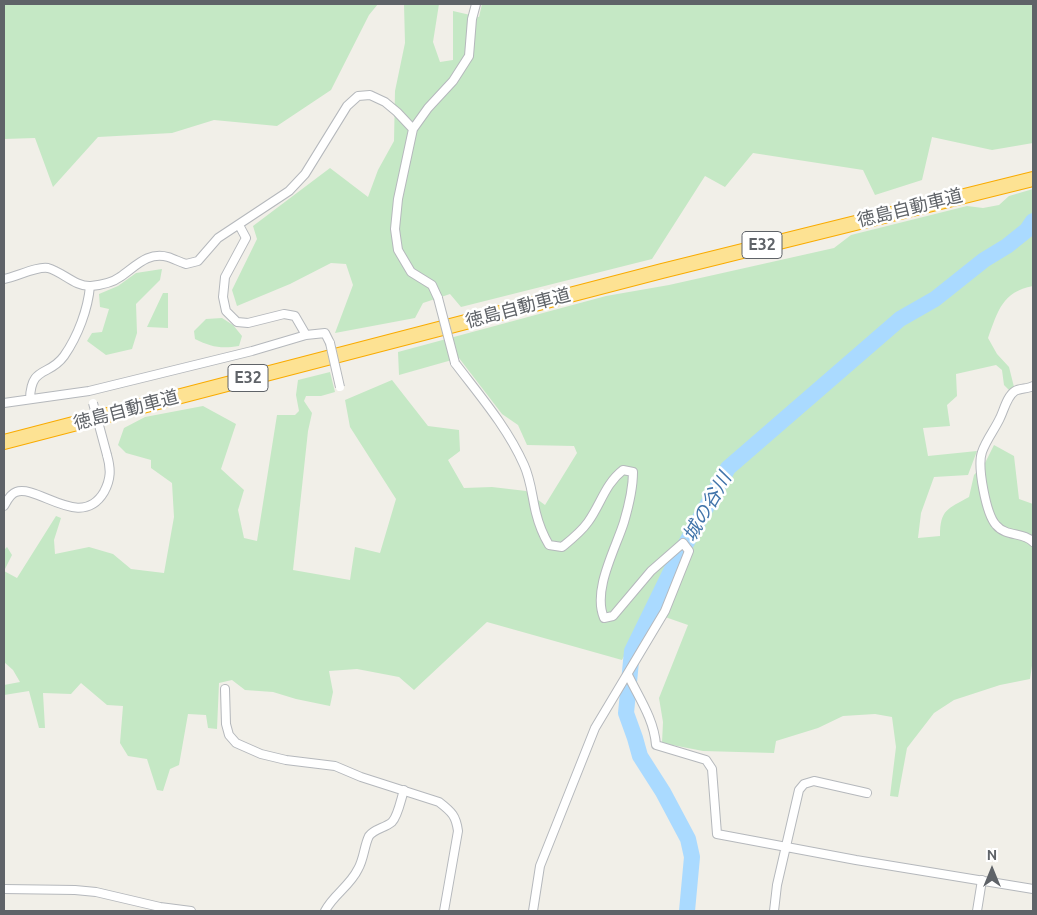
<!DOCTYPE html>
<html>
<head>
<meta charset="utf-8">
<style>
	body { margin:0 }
	#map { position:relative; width:1037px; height:915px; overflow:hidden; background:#f1efe8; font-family:Ubuntu,sans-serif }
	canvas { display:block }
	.frame { position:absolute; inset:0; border:5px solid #5f6368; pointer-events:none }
	.north { position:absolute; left:967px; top:845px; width:50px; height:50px; -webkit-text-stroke:4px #fff; paint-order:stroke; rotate:0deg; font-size:14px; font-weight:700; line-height:20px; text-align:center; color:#5f6368 }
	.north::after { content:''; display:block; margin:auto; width:18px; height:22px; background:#5f6368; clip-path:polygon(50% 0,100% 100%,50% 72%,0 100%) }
</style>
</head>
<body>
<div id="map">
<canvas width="1037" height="915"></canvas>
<div class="frame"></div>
<div class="north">N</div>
</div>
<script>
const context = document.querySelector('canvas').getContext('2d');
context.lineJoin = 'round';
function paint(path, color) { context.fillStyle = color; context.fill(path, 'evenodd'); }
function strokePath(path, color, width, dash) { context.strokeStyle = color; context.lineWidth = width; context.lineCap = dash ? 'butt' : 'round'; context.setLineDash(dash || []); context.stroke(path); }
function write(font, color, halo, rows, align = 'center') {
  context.font = font + ' Ubuntu,"Noto Sans JP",sans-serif'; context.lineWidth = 5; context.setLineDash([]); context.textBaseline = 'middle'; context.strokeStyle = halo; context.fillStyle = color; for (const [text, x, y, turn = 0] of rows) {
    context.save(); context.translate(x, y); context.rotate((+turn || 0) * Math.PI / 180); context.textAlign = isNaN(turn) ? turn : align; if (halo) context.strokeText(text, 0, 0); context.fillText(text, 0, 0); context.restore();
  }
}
const green = new Path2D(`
	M4 4H378L369 15 331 90 277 126 214 120 172 133 98 137 53 187 35 138 4 139Z
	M404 4H439L433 42 440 62 453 60V11L479 17 482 4H1033V143L992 150 932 137 922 180 875 195 863 170 753 153 725 187 705 176 652 259 461 307 450 294 423 303 415 318 335 333 353 285 346 264 331 263 290 284 237 306 232 290 257 239 253 226 330 168 368 197 378 170 394 141 395 91 405 43Z
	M1033 189V286C1002 292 998 311 988 338L997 354 1009 367 1014 387 1009 390 1004 385 1002 370 996 365 956 374 957 396 947 405 950 426 923 428 928 456 977 451 968 475 934 477 921 513 918 538 940 536C940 509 948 509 969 497L974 475 985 463 994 445 1014 456 1019 499 1033 504V659L1030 679 1000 685 954 700 934 713 907 748 898 797 890 796 896 747 892 717 875 714 843 716 818 728 776 741 774 753 703 751 662 743 663 722 659 698 688 625 648 611 622 660 487 622 414 690 399 677 357 669 329 671 333 692 330 706 296 699 273 692 245 690 232 680 219 683 217 729 208 728 206 715 188 714 179 765 170 769 163 791 157 790 147 759 128 756 120 743 123 706 107 705 81 683 71 694 43 693 45 728H39L29 691 4 695V685L20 682 13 670 4 662V550L7 547 12 555 4 571 17 578 56 516 61 518 54 540 55 554 89 547 113 554 131 569 164 573 174 517 172 483 151 468V460L126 453 118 445 124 428 145 417 203 406 236 424 221 469 244 490 238 510 244 538 257 541 277 415H295L299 411 296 395 298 380 330 372 335 392 321 396H306L304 401 312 413 308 431 293 570 350 580 355 547 380 553 396 499 350 427 345 400 392 380 428 426 459 430 460 451 448 460 464 488 492 487 526 491 545 505 577 453 574 446 527 445 518 425 502 414 459 358 399 375 398 352 606 296 669 285 834 248 851 235 967 206 983 208 999 205 1009 196Z
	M162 269 160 280 136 304 137 333 132 349 106 355 87 341 92 333 102 332 109 309 100 307 99 294 118 286 136 273Z
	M163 293H168V328L147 327Z
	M222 318 233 325 242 336 239 346C221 349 211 347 195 339L194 331 206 319Z`);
const river = new Path2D(`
	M687 911 692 857 688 839 663 792 640 756 635 738 626 713 632 651 674 565 728 468 900 319 935 299 984 260 1007 246 1027 230 1033 221`);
const minor = new Path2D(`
	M239 225 246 238 225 277 223 297 226 311 237 322 248 323 284 314 295 316 306 335
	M4 279C16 277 37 266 48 268 63 272 75 287 91 286 101 285 112 283 120 277 135 267 148 251 168 257 174 259 180 262 186 264L198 261 218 238 289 191 305 174 347 106 358 96 370 95 385 102 397 112 413 129
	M438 298 432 285 411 272 398 250 395 229 398 199 413 129 428 108 453 81 469 56 472 19 476 4
	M455 363C480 396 507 427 524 465 531 480 532 497 536 513 539 525 543 535 549 545L562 547C572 539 581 532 588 522 601 504 605 484 623 470L633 472C633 489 629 505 624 522 616 548 592 590 604 618L613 616 651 571 683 543 689 551 665 611 595 728 540 866 533 911
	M1033 386C1028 389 1020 388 1015 391 1007 396 1004 410 1000 418 995 429 986 440 982 452 977 466 986 514 996 525 1006 537 1024 532 1033 542
	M30 399C31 365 49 377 64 356 78 336 88 309 90 286
	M4 403 89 391 252 351 306 335 325 333 330 343
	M4 506C7 501 10 494 16 492 38 484 81 531 104 492 111 479 111 469 107 455
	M628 675C639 698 654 719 656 745L706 760 712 769 717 834 856 860 1033 889
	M225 689 226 724 229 735 236 743 261 754 286 760 335 766 361 777 439 802C452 812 456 816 458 831L444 911
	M4 889 75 890 96 892 160 907 191 911
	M325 911C333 895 350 886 358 869 364 859 364 846 369 836 374 829 385 828 392 822 398 816 401 799 404 790
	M774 911 777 885 799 790 804 784 814 781 867 793
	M977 911 982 880`);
const motorway = new Path2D(`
	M4 442 662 271 1033 179`);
const minorBridge = new Path2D(`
	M438 298 455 363
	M330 343 340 387
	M93 403 107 455`);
const shields = [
	[762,245,40],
	[248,378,40]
];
const shieldNames = [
	["E32",762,245],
	["E32",248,378]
];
const streetNames = [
	["徳島自動車道",910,208,-14],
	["徳島自動車道",518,308,-15],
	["徳島自動車道",126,410,-15]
];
const waterNames = [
	["城の谷川",707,507,-60]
];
paint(green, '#c5e8c5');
strokePath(river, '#aadaff', 16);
strokePath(minor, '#b5b8bc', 10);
strokePath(motorway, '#f9ab00', 16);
strokePath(minor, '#fff', 8);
strokePath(motorway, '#fde293', 14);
strokePath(minorBridge, '#b5b8bc', 10, []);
strokePath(minorBridge, '#fff', 8);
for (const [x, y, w] of shields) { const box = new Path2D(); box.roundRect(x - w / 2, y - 13.5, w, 27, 4); context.fillStyle = '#fff'; context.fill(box); strokePath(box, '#5f6368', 1); }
write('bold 16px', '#5f6368', null, shieldNames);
write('18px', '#5f6368', '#fff', streetNames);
write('italic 19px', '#4174aa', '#fff', waterNames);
</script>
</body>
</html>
